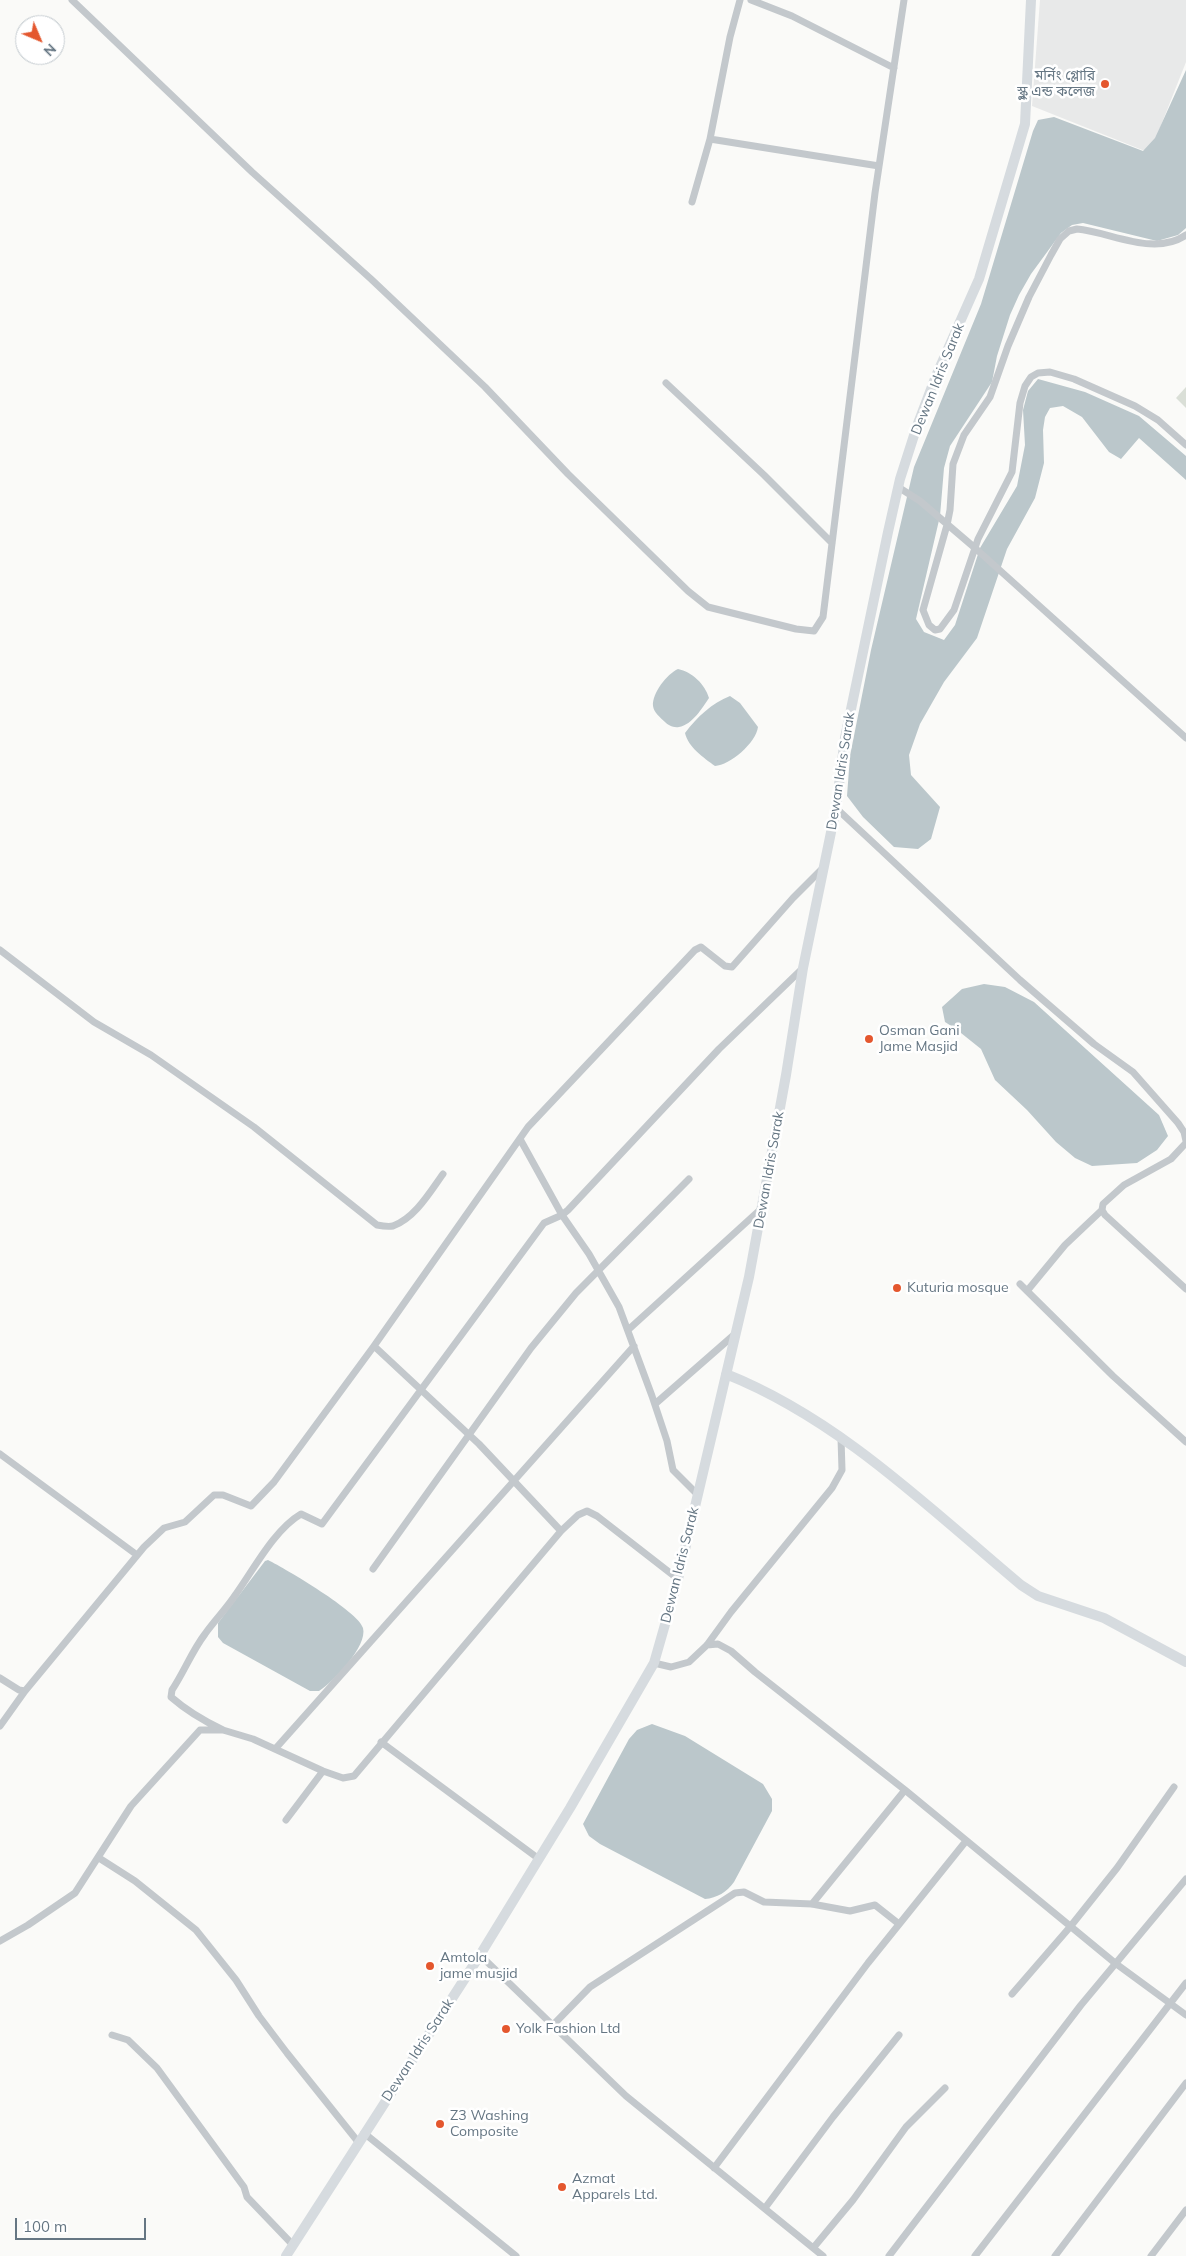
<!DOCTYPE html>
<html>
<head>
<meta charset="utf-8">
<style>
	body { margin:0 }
	#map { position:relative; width:1186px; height:2256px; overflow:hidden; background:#fafaf8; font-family:Mulish,sans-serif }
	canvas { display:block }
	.north { position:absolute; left:15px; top:15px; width:50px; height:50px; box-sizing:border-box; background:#fff; border:1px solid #c1c8cd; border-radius:50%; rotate:135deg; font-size:14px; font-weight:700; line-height:20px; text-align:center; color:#657683 }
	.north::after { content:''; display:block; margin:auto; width:18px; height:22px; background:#e4572e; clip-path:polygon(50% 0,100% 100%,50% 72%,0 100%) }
	.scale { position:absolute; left:15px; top:2218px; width:131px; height:22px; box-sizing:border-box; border:2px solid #657683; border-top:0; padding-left:6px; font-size:15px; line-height:18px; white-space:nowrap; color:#657683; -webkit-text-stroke:4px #fff; paint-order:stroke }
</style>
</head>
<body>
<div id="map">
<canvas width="1186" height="2256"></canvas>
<div class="north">N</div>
<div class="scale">100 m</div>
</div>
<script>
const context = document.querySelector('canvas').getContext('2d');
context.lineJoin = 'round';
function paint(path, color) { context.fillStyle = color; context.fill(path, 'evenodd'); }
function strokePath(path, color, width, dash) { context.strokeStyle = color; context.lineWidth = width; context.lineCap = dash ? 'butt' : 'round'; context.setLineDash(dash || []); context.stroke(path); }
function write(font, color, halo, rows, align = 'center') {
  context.font = font + ' Mulish,"Noto Sans Bengali",sans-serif'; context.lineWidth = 5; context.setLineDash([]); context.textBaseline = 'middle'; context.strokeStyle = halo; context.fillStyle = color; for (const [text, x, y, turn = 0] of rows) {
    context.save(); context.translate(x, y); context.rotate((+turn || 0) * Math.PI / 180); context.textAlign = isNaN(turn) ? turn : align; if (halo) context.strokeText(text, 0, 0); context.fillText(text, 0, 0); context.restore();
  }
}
const built = new Path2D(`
	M1040 0H1186V62L1150 153 1032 106Z`);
const green = new Path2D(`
	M1186 387V408L1176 398Z`);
const water = new Path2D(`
	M1186 70V228L1178 235 1157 241 1083 223 1072 225 1061 233 1031 274 1019 295 1010 315 997 356 992 382 950 446 944 468 940 516 916 619 924 632 944 640 955 625 980 548 1017 486 1025 445 1023 410 1028 391 1038 379 1085 392 1139 416 1186 456V480L1139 438 1121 459 1109 452 1082 417 1063 406 1050 408 1045 417 1043 430 1044 463 1035 498 1007 549 977 638 944 682 920 724 909 755 911 775 940 807 931 839 918 849 894 847 863 817 847 796 850 756 871 650 914 467 981 304 1033 131 1038 120 1054 117 1143 151 1155 138Z
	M678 669C692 672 705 684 709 698 703 707 692 725 679 727 673 728 668 725 665 722 660 717 654 713 653 706 652 693 667 674 678 669Z
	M730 696 740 703 758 727C756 743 730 765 715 766 704 758 688 747 685 733 697 717 712 703 730 696Z
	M984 984 1005 987 1034 1002 1159 1115 1168 1136 1157 1150 1137 1163 1092 1166 1075 1158 1056 1142 1027 1110 995 1080 981 1049 956 1029 945 1022 942 1007 962 989Z
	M268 1560C286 1569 359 1612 363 1628 368 1646 333 1682 319 1691H310L223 1643 218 1637V1623L265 1561Z
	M652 1724 685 1736 763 1784 772 1799V1811L734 1882C727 1892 717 1898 705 1899L600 1844 589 1836 583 1824 629 1739 637 1730Z`);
const street = new Path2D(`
	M72 0 252 172 371 279 485 387 568 474 688 591 708 607 796 629 814 631 823 617 875 193 904 0
	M751 0 792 16 894 68
	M710 139 879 166
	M692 202 710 139 730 37 740 0
	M1186 235C1154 257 1111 232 1077 229L1069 231 1060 239 1051 255 1029 297 1008 346 990 397 964 435 953 464 950 510 947 525 923 610 929 625 935 630 940 629 954 610 978 539 1012 472 1020 403 1025 386 1031 377 1038 373 1050 372 1074 379 1135 406 1158 420 1186 445
	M666 383 764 475 832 543
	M898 487 920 501 975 548 1186 738
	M836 808 1020 980 1094 1044 1133 1072 1178 1123 1184 1132 1186 1141
	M0 950 94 1022 151 1055 254 1127 377 1225C382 1226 388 1227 393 1226 415 1218 430 1192 443 1174
	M520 1139 562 1215 589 1254 619 1307 652 1396 667 1441 673 1470 697 1494
	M1186 1143 1171 1159 1124 1185 1103 1204 1102 1210 1105 1215 1186 1289
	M1020 1284 1113 1376 1186 1442
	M1027 1291 1065 1245 1102 1210
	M628 1330 762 1208
	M374 1346 528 1127 695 950 701 947 725 966 732 967 793 898 824 867
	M655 1404 735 1334
	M0 1454 137 1555
	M373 1569 531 1348 576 1293 689 1179
	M707 1645 718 1644 731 1651 755 1672 905 1790 1115 1963 1186 2015
	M654 1663 671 1667 689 1662 707 1645 731 1612 832 1488 842 1470 841 1438
	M0 1678 19 1690 25 1691 144 1547 164 1528 185 1522 214 1495H223L251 1506 274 1482 374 1346 479 1444 561 1531
	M0 1726 25 1691
	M223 1730C204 1721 187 1711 171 1697L172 1690C184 1672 192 1651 205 1634 215 1620 227 1608 236 1594 254 1569 274 1530 301 1514L322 1524 544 1223 562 1215 568 1210 719 1049 802 969
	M381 1742 539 1859
	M276 1748 634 1346
	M286 1820 323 1771
	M99 1858 135 1881 196 1930 236 1980 259 2016 287 2053 359 2143
	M812 1904 905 1790
	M0 1941 28 1925 75 1893 131 1806 200 1730H223L253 1739 323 1771 343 1778 354 1776 561 1531 578 1515 587 1511 597 1516 678 1579
	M480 1955 626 2096 823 2256
	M1012 1994 1070 1927 1117 1868 1174 1787
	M553 2025 590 1987 735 1893 744 1892 764 1902 812 1904 850 1911 875 1905 899 1924
	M112 2035 128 2040 157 2068 244 2187 247 2197 293 2245
	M364 2133 516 2256
	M714 2168 868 1963 966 1841
	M765 2208 833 2117 899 2035
	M814 2247 853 2200 906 2127 945 2088
	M889 2256 1081 2005 1186 1879
	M975 2256 1186 1983
	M1055 2256 1186 2083
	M1151 2256 1186 2210`);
const secondary = new Path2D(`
	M726 1374C839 1419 929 1508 1021 1585L1038 1596 1104 1618 1186 1662
	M286 2256 480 1955 570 1808 654 1663 678 1579 749 1277 786 1075 803 968 836 808 845 738 888 532 900 479 917 426 936 376 979 279 1025 124 1031 0`);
const markers = [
	[1105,84,5,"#e4572e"],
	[869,1039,5,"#e4572e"],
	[897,1288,5,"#e4572e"],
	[430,1966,5,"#e4572e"],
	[506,2029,5,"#e4572e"],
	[440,2124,5,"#e4572e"],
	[562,2187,5,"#e4572e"]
];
const poiNames = [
	["মর্নিং গ্লোরি",1095,76,"right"],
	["স্কুল এন্ড কলেজ",1095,92,"right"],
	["Osman Gani",879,1031],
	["Jame Masjid",879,1047],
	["Kuturia mosque",907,1288],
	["Amtola",440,1958],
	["jame musjid",440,1974],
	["Yolk Fashion Ltd",516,2029],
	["Z3 Washing",450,2116],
	["Composite",450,2132],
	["Azmat",572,2179],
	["Apparels Ltd.",572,2195]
];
const streetNames = [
	["Dewan Idris Sarak",938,379,-68],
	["Dewan Idris Sarak",841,771,-81],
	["Dewan Idris Sarak",769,1170,-80],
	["Dewan Idris Sarak",680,1565,-76],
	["Dewan Idris Sarak",418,2050,-57]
];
paint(built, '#e8e9e9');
paint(green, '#dadfd7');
paint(water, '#bbc7cb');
strokePath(street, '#c3c8cc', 7);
strokePath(secondary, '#d6dbdf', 10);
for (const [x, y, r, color] of markers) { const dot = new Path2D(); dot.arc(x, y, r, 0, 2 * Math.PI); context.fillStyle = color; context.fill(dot); strokePath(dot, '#fff', 2); }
write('14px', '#657683', '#fff', poiNames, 'left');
write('14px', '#657683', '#fff', streetNames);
</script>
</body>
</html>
